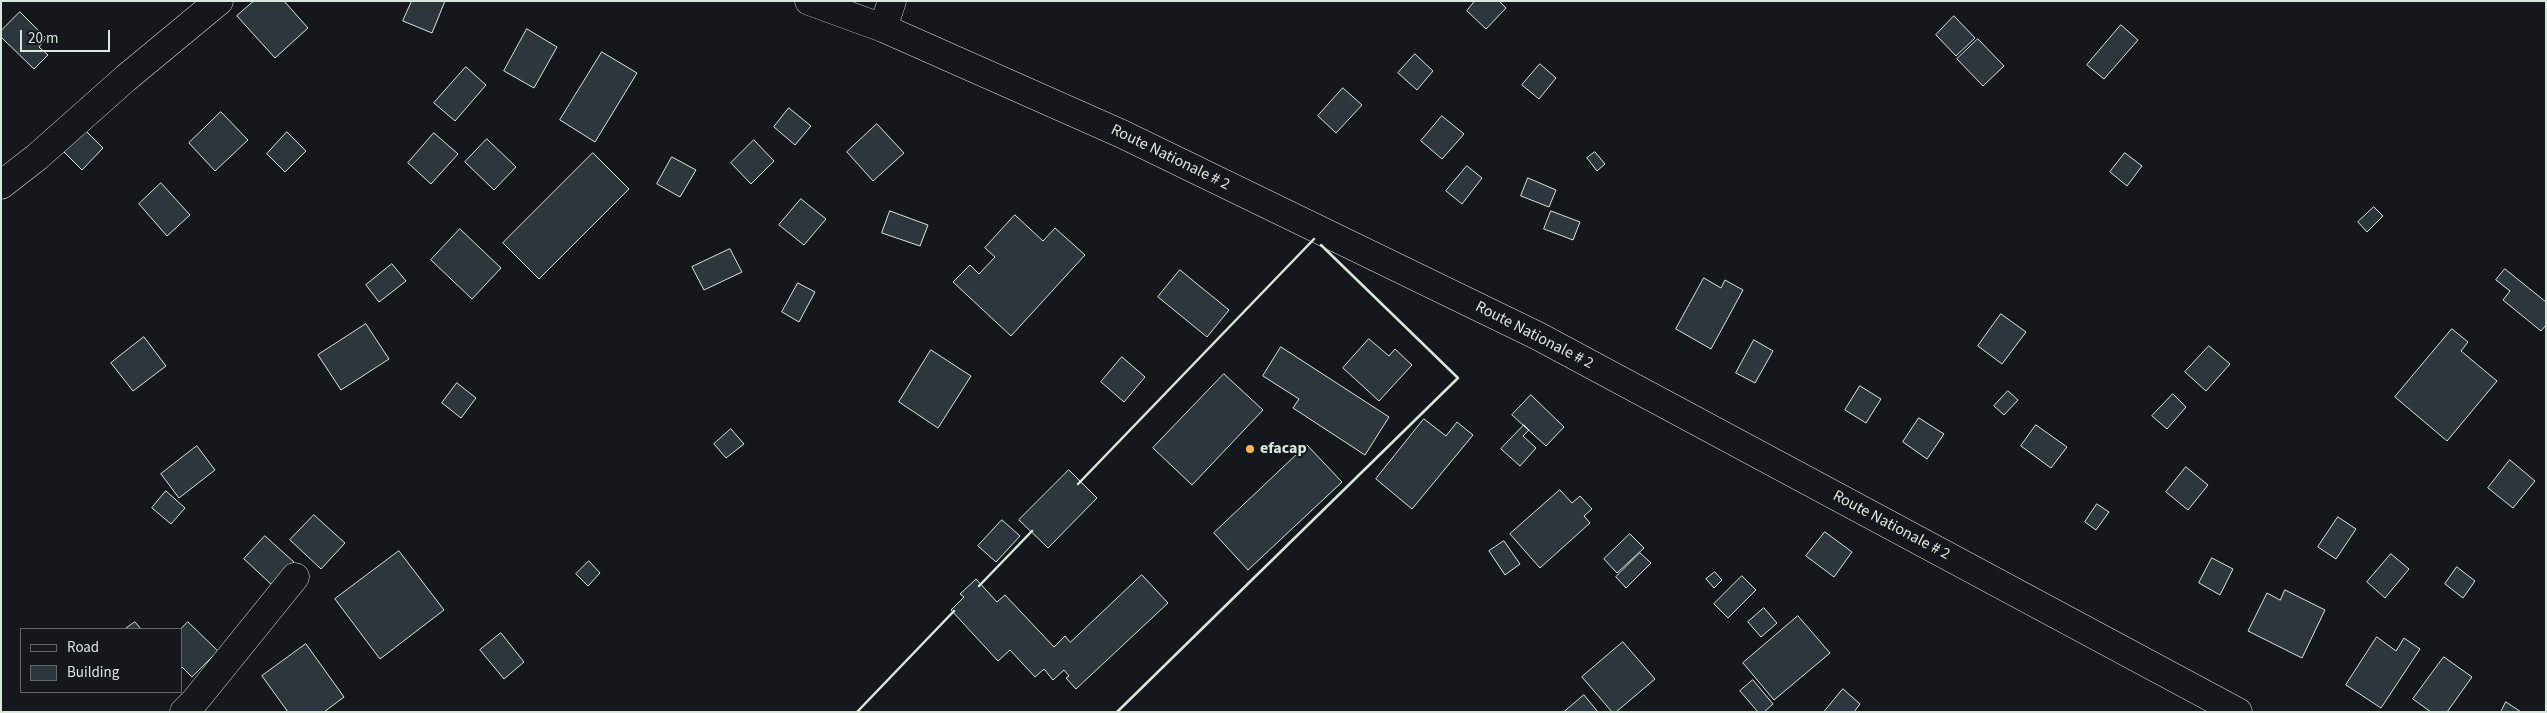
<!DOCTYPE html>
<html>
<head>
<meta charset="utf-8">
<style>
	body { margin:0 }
	#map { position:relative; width:2547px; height:713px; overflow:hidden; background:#14181c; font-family:"Source Sans 3",sans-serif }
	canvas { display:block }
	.frame { position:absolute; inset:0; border:2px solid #d8e6dc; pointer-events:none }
	.legend { position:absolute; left:20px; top:628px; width:162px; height:65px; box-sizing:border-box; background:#14181c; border:1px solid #626a69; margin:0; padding:6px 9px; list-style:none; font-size:15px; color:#d8e6dc }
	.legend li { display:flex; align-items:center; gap:10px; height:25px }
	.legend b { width:25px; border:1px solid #626a69 }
	.scale { position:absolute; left:20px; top:30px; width:90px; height:22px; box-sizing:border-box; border:2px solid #d8e6dc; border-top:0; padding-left:6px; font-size:15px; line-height:18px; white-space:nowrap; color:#d8e6dc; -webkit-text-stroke:4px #14181c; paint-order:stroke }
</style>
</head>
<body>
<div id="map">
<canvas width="2547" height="713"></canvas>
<div class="frame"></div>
<ul class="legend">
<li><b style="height:6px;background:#14181c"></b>Road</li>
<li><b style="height:14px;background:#2c363c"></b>Building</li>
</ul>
<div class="scale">20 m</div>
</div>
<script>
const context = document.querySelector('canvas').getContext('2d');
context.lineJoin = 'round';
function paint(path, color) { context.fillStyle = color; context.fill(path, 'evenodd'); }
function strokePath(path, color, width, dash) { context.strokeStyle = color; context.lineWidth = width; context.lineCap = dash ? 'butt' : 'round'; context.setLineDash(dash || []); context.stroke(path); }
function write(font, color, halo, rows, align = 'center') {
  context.font = font + ' "Source Sans 3",sans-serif'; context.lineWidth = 4; context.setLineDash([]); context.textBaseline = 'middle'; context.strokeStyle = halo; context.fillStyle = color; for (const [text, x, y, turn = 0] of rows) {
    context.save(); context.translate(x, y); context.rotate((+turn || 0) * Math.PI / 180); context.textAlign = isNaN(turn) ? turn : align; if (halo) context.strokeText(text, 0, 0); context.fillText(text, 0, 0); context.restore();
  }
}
const building = new Path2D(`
	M254 1H284L308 28 275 58 237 16Z
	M412 1H445L432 33 403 21Z
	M1475 1H1499L1506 8 1486 29 1467 11Z
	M20 12 46 38 39 47 48 55 34 69 1 37V31Z
	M1954 16 1975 38 1956 56 1936 35Z
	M2121 25 2138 40 2104 79 2087 65Z
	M527 29 557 47 534 88 504 71Z
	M1978 39 2004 66 1983 86 1957 59Z
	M602 52 637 73 595 142 560 120Z
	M1415 54 1433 71 1417 90 1398 73Z
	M1540 64 1556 78 1539 99 1522 85Z
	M466 67 486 85 455 121 434 103Z
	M1343 88 1362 105 1336 133 1318 116Z
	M789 108 811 126 795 145 774 127Z
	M221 112 248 140 215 171 189 143Z
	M1442 116 1464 134 1442 159 1421 141Z
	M877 124 904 153 873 181 847 152Z
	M84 129 103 148 82 170 63 151Z
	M287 132 306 151 285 172 267 154Z
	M434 133 458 154 431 184 408 163Z
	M487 139 516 167 494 190 465 162Z
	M754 140 774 161 751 184 731 163Z
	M1595 152 1605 164 1597 171 1587 158Z
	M593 153 629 189 539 279 503 243Z
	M2125 153 2142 166 2127 186 2110 172Z
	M672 157 696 170 680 197 657 184Z
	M1467 166 1482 178 1462 204 1446 191Z
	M1528 178 1556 190 1549 207 1521 196Z
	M161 183 190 215 167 236 139 204Z
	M801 199 826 219 804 245 779 225Z
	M2374 207 2383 216 2367 232 2358 222Z
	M890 211 928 225 920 246 882 233Z
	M1551 211 1580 222 1573 240 1544 229Z
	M1015 215 1043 241 1055 228 1085 255 1011 336 953 282 970 265 979 274 995 257 985 248Z
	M460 229 501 268 472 299 431 260Z
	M730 249 742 272 704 290 692 267Z
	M392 264 406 281 379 302 366 285Z
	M2505 269 2546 302V325L2541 331 2503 300 2510 291 2496 280Z
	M1180 270 1229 310 1207 337 1158 297Z
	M1704 278 1721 288 1725 280 1743 290 1711 349 1676 329Z
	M798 283 815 292 799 322 782 312Z
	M2001 314 2026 332 2002 364 1978 346Z
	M366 324 389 359 341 390 318 355Z
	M2452 329 2468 342 2461 351 2497 381 2447 441 2395 397Z
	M144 337 166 366 133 391 111 363Z
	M1369 339 1389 356 1395 349 1412 365 1379 401 1343 368Z
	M1754 340 1773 351 1755 383 1736 373Z
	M2209 346 2230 364 2206 391 2185 372Z
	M1281 347 1389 417 1365 455 1293 408 1299 399 1263 376Z
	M931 350 971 376 938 428 899 402Z
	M1122 357 1145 377 1124 402 1101 382Z
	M1224 374 1263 410 1192 485 1153 448Z
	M457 383 476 398 461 418 442 403Z
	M1860 386 1881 399 1866 423 1845 410Z
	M2008 391 2018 400 2004 415 1994 406Z
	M2173 394 2186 407 2167 429 2152 416Z
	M1531 395 1564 427 1546 446 1512 415Z
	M1919 418 1944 434 1927 459 1903 442Z
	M1424 419 1446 436 1457 422 1473 435 1412 509 1376 479Z
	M1524 425 1529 430 1523 436 1536 448 1520 466 1501 449Z
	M2036 425 2067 447 2051 468 2021 446Z
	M731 429 744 444 726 458 714 444Z
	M1307 445 1342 482 1248 570 1214 533Z
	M197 446 215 470 179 498 161 474Z
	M2510 460 2535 481 2513 508 2488 488Z
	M2186 467 2208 485 2188 510 2166 492Z
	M1069 470 1097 498 1048 548 1019 520Z
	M1560 490 1572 503 1580 496 1592 509 1584 516 1590 523 1540 568 1510 534Z
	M166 491 185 508 171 524 152 508Z
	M2097 504 2109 512 2096 530 2085 522Z
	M314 515 345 543 321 569 290 540Z
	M2338 517 2356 529 2336 559 2318 547Z
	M1002 520 1020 536 996 562 978 546Z
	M1825 532 1852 552 1834 577 1806 556Z
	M1630 534 1644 548 1617 573 1604 559Z
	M265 536 294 562 272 585 244 559Z
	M1504 541 1520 564 1505 575 1489 551Z
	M399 551 444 610 380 659 335 599Z
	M1640 553 1651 563 1626 588 1616 577Z
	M2391 554 2409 569 2385 598 2367 582Z
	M2212 558 2233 569 2220 595 2199 583Z
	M589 561 600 573 588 586 576 574Z
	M2457 567 2475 581 2463 598 2445 584Z
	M1715 572 1722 580 1714 588 1706 579Z
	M1142 575 1168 603 1076 689 1066 678 1069 676 1064 670 1053 680 1044 669 1035 677 1010 650 998 661 951 610 964 597 960 594 976 579 997 602 1005 595 1054 647 1065 636 1070 642Z
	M1742 576 1756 590 1728 618 1714 604Z
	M2285 590 2325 610 2302 658 2248 631 2267 593 2280 600Z
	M1764 608 1777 623 1761 637 1748 622Z
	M1798 616 1830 653 1774 700 1743 663Z
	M135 622 141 629H125Z
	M188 622 218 651 192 677 181 666V629Z
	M501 633 524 662 504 679 480 650Z
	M2377 637 2396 651 2404 638 2420 649 2381 708 2346 685Z
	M1623 642 1655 679 1616 712H1612L1582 677Z
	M306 644 344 697 324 712H288L262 676Z
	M2444 657 2472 677 2447 712H2431L2413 699Z
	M1753 680 1773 704 1764 712H1758L1740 691Z
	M1843 689 1860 704 1854 712H1824Z
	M1584 695 1598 712H1564Z
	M2506 702 2521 712H2501Z`);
const minor = new Path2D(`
	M883 28 892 1
	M1 185 37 157 126 78 219 1
	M184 712 194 702 295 577`);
const primary = new Path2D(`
	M809 1 883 28 1122 134 1538 336 2238 712`);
const wall = new Path2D(`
	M1078 484 1314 239
	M979 586 1032 531
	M857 712 954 611
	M1117 712 1458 378 1321 245`);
const markers = [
	[1250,449,5,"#ffb74d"]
];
const streetNames = [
	["Route Nationale # 2",1170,158,26],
	["Route Nationale # 2",1534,336,27],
	["Route Nationale # 2",1891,526,28]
];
const poiNames = [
	["efacap",1260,449]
];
paint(building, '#2c363c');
strokePath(building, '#d8e6dc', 1);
strokePath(minor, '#d8e6dc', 29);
strokePath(primary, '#d8e6dc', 29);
strokePath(minor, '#14181c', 28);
strokePath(primary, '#14181c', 28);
strokePath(wall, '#d8e6dc', 2.5);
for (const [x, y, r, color] of markers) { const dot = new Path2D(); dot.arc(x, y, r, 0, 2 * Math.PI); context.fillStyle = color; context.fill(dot); strokePath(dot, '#14181c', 2); }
write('16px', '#d8e6dc', '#14181c', streetNames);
write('bold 16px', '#d8e6dc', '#14181c', poiNames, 'left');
</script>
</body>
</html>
